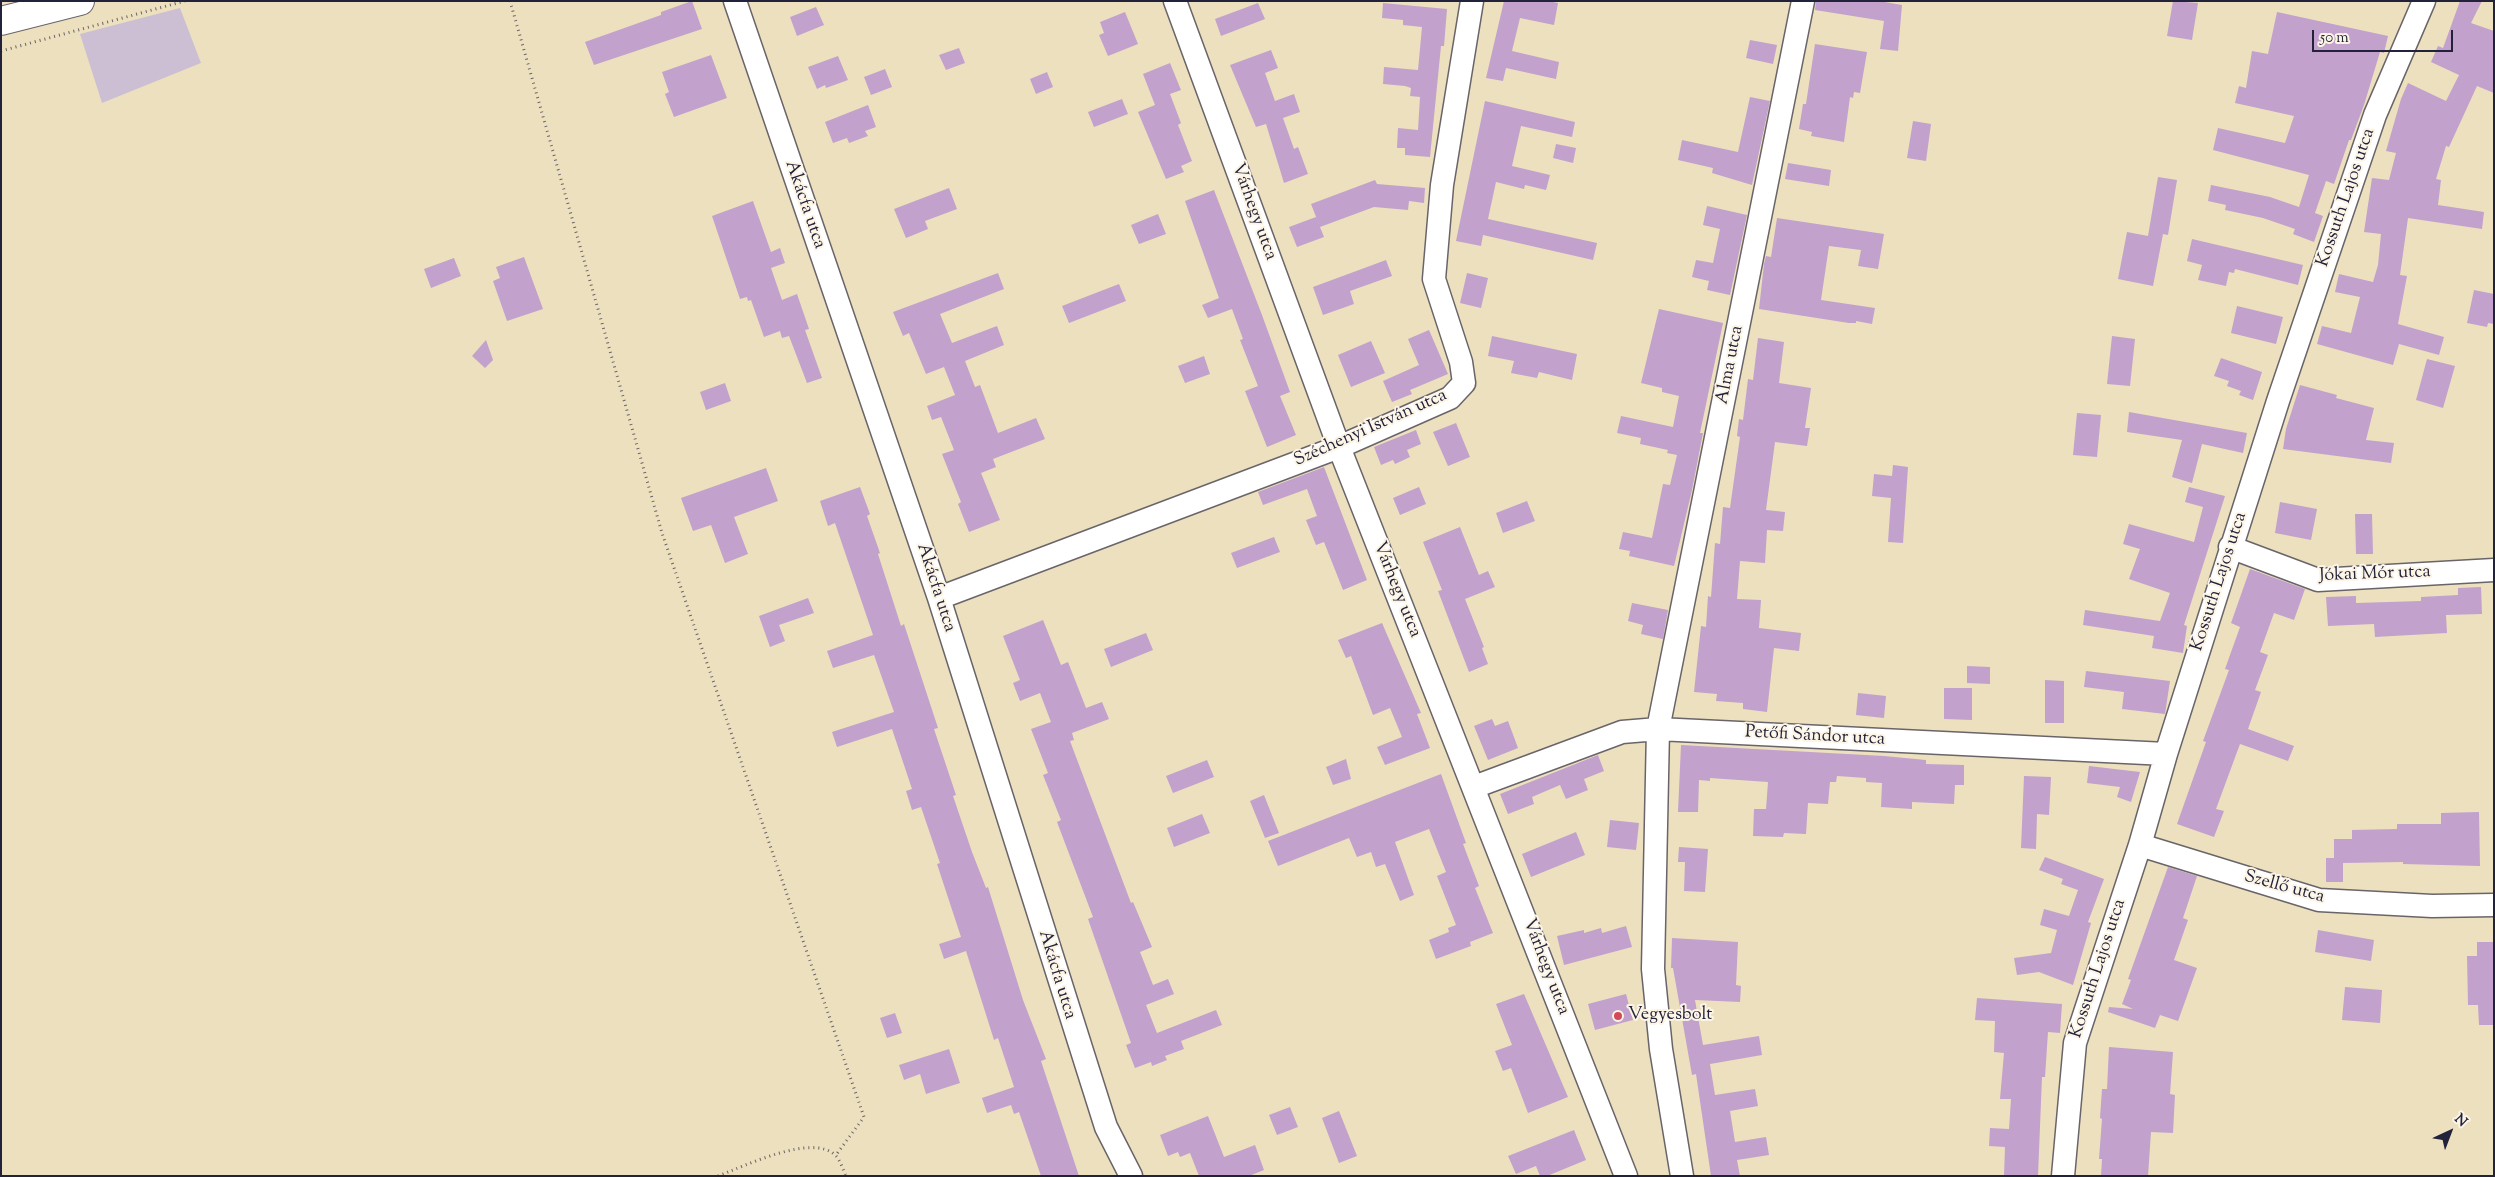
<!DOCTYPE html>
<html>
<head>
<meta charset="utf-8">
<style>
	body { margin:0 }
	#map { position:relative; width:2495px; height:1177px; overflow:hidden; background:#ede0be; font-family:"Sorts Mill Goudy",serif }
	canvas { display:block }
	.frame { position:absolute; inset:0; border:2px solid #22223b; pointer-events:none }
	.north { position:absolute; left:2425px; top:1107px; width:50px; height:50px; -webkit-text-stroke:4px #fcf5e5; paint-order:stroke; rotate:43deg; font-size:14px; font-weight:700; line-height:20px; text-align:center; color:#22223b }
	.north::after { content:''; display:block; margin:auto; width:18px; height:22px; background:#22223b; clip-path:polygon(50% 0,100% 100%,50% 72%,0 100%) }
	.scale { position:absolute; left:2312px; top:30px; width:141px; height:22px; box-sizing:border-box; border:2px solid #22223b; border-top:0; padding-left:6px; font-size:15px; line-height:18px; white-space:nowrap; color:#22223b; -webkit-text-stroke:4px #fcf5e5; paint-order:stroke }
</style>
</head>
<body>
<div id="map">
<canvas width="2495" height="1177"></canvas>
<div class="frame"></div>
<div class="north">N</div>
<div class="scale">50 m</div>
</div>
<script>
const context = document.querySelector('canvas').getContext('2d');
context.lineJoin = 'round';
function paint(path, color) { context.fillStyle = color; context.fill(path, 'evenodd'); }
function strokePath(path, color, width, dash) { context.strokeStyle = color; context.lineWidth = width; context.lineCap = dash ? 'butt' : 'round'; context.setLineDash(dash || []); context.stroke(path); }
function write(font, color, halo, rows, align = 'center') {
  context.font = font + ' "Sorts Mill Goudy",serif'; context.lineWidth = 4; context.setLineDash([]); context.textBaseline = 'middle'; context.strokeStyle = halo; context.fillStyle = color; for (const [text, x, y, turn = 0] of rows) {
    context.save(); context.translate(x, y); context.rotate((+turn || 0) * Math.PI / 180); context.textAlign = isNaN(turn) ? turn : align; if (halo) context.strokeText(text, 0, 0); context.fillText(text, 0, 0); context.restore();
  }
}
const industrial = new Path2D(`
	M180 8 201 63 102 103 80 34Z`);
const building = new Path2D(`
	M692 1 702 29 594 65 585 42 661 15V12Z
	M1504 1H1548L1558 3 1554 25 1520 18 1512 51 1559 62 1556 79 1506 68 1503 81 1486 78Z
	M1816 1H1879L1902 5 1898 51 1880 49 1884 21 1815 10Z
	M2173 1 2198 3 2192 40 2167 36Z
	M2460 1H2482L2471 23 2494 31V93L2477 86 2449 147 2446 146 2436 179 2441 180 2438 205 2484 212 2482 229 2408 218 2400 275 2407 276 2398 324 2444 337 2439 355 2399 344 2393 365 2317 344 2322 326 2351 333 2360 297 2335 292 2339 274 2373 282 2378 265 2381 234 2364 232 2372 178 2389 180 2396 153 2386 151 2401 99 2408 83 2446 101 2459 75 2431 62 2438 46 2443 48Z
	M1258 3 1265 19 1221 36 1215 19Z
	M1383 3 1447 9 1444 46H1441L1430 157 1405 155V148H1397L1398 128 1418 130 1420 97 1410 96 1411 88 1405 86 1383 84 1384 67 1418 70 1422 27 1403 25V20L1382 18Z
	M816 7 824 25 797 36 790 17Z
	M1125 12 1138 44 1108 56 1099 35 1104 33 1100 22Z
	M2277 12 2388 36 2384 53 2380 52 2364 105 2351 140H2349L2334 184 2326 181 2315 213 2323 216 2314 242 2293 234 2295 229 2263 218 2225 210 2226 205 2208 201 2211 185 2270 197 2299 207 2309 175 2213 150 2218 128 2285 143 2294 116 2235 103 2239 86 2246 88 2252 51 2268 54Z
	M1750 40 1777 45 1773 64 1746 58Z
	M1815 44 1867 52 1860 93 1854 92 1853 98 1850 97 1844 142 1811 136 1812 132 1799 129 1803 104H1806Z
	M959 48 965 63 946 70 939 55Z
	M1271 50 1278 68 1265 73 1275 101 1294 94 1300 112 1283 118 1294 149 1298 147 1308 174 1284 183 1266 124 1256 127 1230 65Z
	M711 55 727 98 674 117 665 94 669 92 662 72Z
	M838 56 848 80 826 88 825 85 817 89 808 67Z
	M1170 63 1181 90 1170 94 1181 123 1178 125 1192 161 1181 166 1184 172 1166 179 1138 112 1155 105 1143 74Z
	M885 69 892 87 871 95 864 77Z
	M1047 72 1053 87 1036 94 1030 79Z
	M1750 97 1770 101 1752 185 1712 173 1713 168 1678 160 1682 140 1738 152Z
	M1122 99 1128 114 1094 127 1088 112Z
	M1485 101 1575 122 1572 137 1521 126 1512 166 1550 175 1546 190 1525 185 1524 189 1496 182 1488 219 1597 243 1593 260 1483 235 1481 246 1456 241Z
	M868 105 876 127 865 131 868 136 849 143 847 138 833 143 825 122Z
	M1913 121 1931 124 1926 161 1907 158Z
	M1556 144 1576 148 1573 163 1553 158Z
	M1788 163 1831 170 1829 186 1785 179Z
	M2158 177 2177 180 2168 235 2163 234 2153 286 2118 279 2127 232 2148 236Z
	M1375 180 1377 184 1425 188 1424 203 1409 201 1408 210 1374 207 1320 227 1311 204Z
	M949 188 957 209 925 221 928 229 906 238 894 209Z
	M1214 190 1262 315 1290 392 1280 396 1296 435 1267 447 1245 391 1258 386 1240 340 1243 339 1232 309 1208 318 1202 305 1219 298 1185 201Z
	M753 201 771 252 780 248 785 263 771 268 782 300 797 294 809 329 805 330 822 378 807 383 789 336 782 338 780 331 764 337 751 300 748 301 747 297 740 299 712 216Z
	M1707 206 1747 215 1730 295 1707 290 1709 281 1692 277 1696 260 1713 263 1720 229 1703 225Z
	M1158 214 1166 234 1139 244 1131 225Z
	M1316 217 1324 237 1297 247 1289 227Z
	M1777 218 1884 234 1878 269 1858 266 1861 250 1829 246 1821 300 1875 308 1872 324 1856 321V323H1849L1759 309 1764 264 1766 256 1771 257Z
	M2192 239 2303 265 2298 285 2235 269 2234 273 2229 272 2226 286 2198 280 2202 265 2187 261Z
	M524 257 543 309 507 321 493 281 500 278 496 267Z
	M454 258 461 276 431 288 424 269Z
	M1386 260 1392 276 1350 291 1354 304 1323 315 1313 287Z
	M998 273 1004 289 940 314 952 343 997 326 1004 345 965 361 975 387 980 385 998 433 1036 418 1045 439 993 459 996 467 981 473 1000 520 969 532 958 504 961 502 942 454 954 450 941 417 932 420 927 406 955 395 944 367 926 374 909 333 903 336 893 312Z
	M1467 273 1488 278 1481 308 1460 303Z
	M1119 284 1126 301 1069 323 1062 306Z
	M2474 290 2494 294V324L2488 323 2487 327 2467 323Z
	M2237 306 2283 317 2276 344 2231 333Z
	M1659 309 1723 323 1700 433H1703L1692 490 1674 566 1629 556 1630 551 1619 549 1623 532 1652 538 1663 484 1670 485 1677 455 1667 453 1668 450 1640 444 1641 438 1617 433 1621 416 1673 427 1679 396 1662 392V388L1641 383Z
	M1429 330 1448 374 1410 390 1412 394 1392 402 1383 381 1419 365 1408 339Z
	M1492 336 1577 354 1572 380 1539 372 1537 378 1511 373 1514 361 1488 356Z
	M2112 336 2135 339 2130 386 2107 384Z
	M1758 338 1784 342 1779 383 1811 388 1805 428H1810L1807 446 1775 442 1766 510 1785 512 1783 531 1767 530 1765 563 1740 561 1737 599 1761 600 1759 628 1801 633 1799 651 1774 648 1767 712 1743 709V703L1716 701 1717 694 1694 692 1701 626 1706 627 1708 596 1711 597 1715 543 1720 544 1723 507 1730 508 1740 437 1737 436 1739 419 1743 420 1748 379 1753 380Z
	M486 340 493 360 485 368 472 356Z
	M1371 341 1385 373 1351 387 1338 355Z
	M1204 356 1210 374 1185 383 1178 366Z
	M2221 358 2262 372 2253 400 2239 395 2241 391 2227 386 2229 381 2214 376Z
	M2427 359 2455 366 2443 408 2416 400Z
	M725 383 731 401 706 410 700 392Z
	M2300 385 2337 395 2336 398 2374 408 2366 440 2394 443 2391 463 2283 449 2286 429Z
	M2129 412 2247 433 2243 453 2202 444 2192 483 2172 477 2182 440 2127 432Z
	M2077 413 2101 415 2097 457 2073 455Z
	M1456 423 1470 457 1448 466 1433 432Z
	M1416 430 1421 444 1407 450 1410 457 1395 464 1393 460 1381 465 1374 447Z
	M1893 465 1908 467 1903 543 1888 542 1891 498 1872 496 1874 474 1892 476Z
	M1324 467 1367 580 1343 590 1324 542 1316 545 1306 520 1317 516 1307 489 1263 505 1258 492Z
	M766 468 778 501 734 517 748 554 725 563 711 525 693 531 681 498Z
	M860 487 870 514 867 516 880 553 878 554 901 626 904 624 938 728 934 729 956 795 953 796 972 852 986 888 988 887 1023 1000 1046 1059 1041 1061 1079 1176H1041L1019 1112 1014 1114 1011 1105 987 1113 982 1098 1014 1087 998 1038 994 1040 966 951 944 959 939 944 961 937 937 864 940 863 921 807 912 810 906 791 912 789 892 729 837 747 832 732 894 712 874 655 833 668 827 651 873 635 835 523 828 526 820 501Z
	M1419 487 1426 504 1400 515 1393 498Z
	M2189 487 2225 496 2184 625 2187 626 2183 653 2152 648 2154 636 2083 625 2085 610 2160 621 2170 593 2129 579 2140 549 2123 544 2129 524 2194 542 2203 507 2185 502Z
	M1527 501 1535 521 1503 533 1496 513Z
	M2280 502 2317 509 2311 540 2275 533Z
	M2355 514H2372L2373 554H2356Z
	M1460 527 1479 575 1488 571 1495 587 1465 599 1484 647 1482 648 1488 664 1469 672 1438 591 1442 590 1423 542Z
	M1274 537 1280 552 1237 568 1231 553Z
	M2250 569 2305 589 2294 620 2274 613 2260 652 2268 655 2255 690 2261 692 2248 729 2294 746 2288 761 2240 744 2216 809 2224 811 2214 837 2177 824 2206 742 2203 741 2229 670 2225 669 2240 627 2231 623Z
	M2481 587 2482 614 2446 615 2447 633 2375 637 2374 624 2328 626 2326 597 2356 596V603L2421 601V597L2458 595V588Z
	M808 598 814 613 779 625 785 641 770 647 759 616Z
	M1632 603 1668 610 1663 639 1641 634 1643 625 1628 621Z
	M1043 620 1061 665 1068 662 1086 708 1102 702 1109 719 1072 733 1074 740 1070 741 1131 903 1133 902 1152 947 1140 952 1153 985 1168 979 1174 994 1146 1005 1157 1033 1216 1010 1222 1025 1181 1041 1184 1049 1165 1056 1167 1060 1152 1066 1151 1062 1135 1068 1126 1045 1131 1043 1088 919 1093 917 1057 822 1061 820 1043 775 1048 773 1031 729 1051 722 1040 693 1020 701 1013 683 1020 680 1003 636Z
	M1382 623 1421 713 1417 714 1430 748 1385 765 1377 747 1402 737 1390 708 1373 715 1351 656 1346 658 1338 640Z
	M1146 633 1153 650 1111 667 1104 649Z
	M1967 666 1990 667V684L1967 683Z
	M2086 671 2170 681 2165 714 2122 709 2124 692 2084 687Z
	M2045 680 2064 681V723H2045Z
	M1944 688H1972V720L1944 719Z
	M1858 693 1886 696 1884 718 1856 715Z
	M1492 719 1495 726 1508 721 1518 748 1488 760 1474 726Z
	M1681 745 1884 756 1926 760V764L1964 765V785H1955L1954 804 1912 802V809L1881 807 1882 783 1866 782V778L1837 776 1836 782H1830L1828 804 1808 803 1806 834 1784 833 1783 837 1753 836 1754 809H1766L1768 782 1710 778V781L1699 780 1698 812H1678Z
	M1598 755 1604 771 1584 779 1588 790 1566 799 1560 785 1532 797 1534 804 1508 814 1500 794Z
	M1346 759 1351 779 1333 785 1326 767Z
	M1207 760 1214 777 1173 793 1166 776Z
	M2089 766 2140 772 2131 802 2117 797 2120 787 2087 783Z
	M1441 774 1466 843 1463 844 1479 886 1475 888 1493 933 1470 942 1471 946 1436 959 1429 940 1449 932 1448 928 1456 925 1437 876 1446 872 1429 829 1395 842 1414 895 1400 901 1385 864 1376 867 1371 852 1357 857 1349 838 1278 866 1268 841Z
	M2024 776 2051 777 2049 815 2037 814 2036 849 2021 848Z
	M1264 795 1279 833 1265 838 1250 801Z
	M2479 812 2480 866 2403 864V862L2343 863V882H2326V858H2334V839H2352V830L2397 829V824H2441V813Z
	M1202 814 1210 833 1174 847 1167 828Z
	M1610 820 1639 823 1636 850 1607 847Z
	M1576 832 1585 855 1531 877 1522 854Z
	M1679 847 1708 849 1705 892 1684 891 1685 862H1678Z
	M2045 857 2104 879 2088 922 2091 923 2073 985 2039 972 2017 975 2014 958 2051 953 2057 930 2040 925 2044 909 2069 916 2078 890 2061 884 2063 879 2039 870Z
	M2168 867 2197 876 2183 918 2188 920 2174 960 2197 968 2178 1021 2160 1015 2155 1028 2108 1012 2109 1007 2133 1009 2122 1004 2131 980 2128 979Z
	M1626 926 1632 947 1564 965 1557 936 1584 930V933L1601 928 1602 933Z
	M2318 930 2374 940 2371 961 2315 952Z
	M1672 938 1738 942 1736 985 1741 986 1740 1002 1695 1000 1703 1045 1759 1036 1762 1055 1710 1064 1715 1095 1755 1089 1758 1106 1730 1111 1735 1142 1766 1137 1769 1155 1737 1160 1740 1176H1711L1696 1074 1692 1075 1673 968H1671Z
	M2477 942H2494V1025H2479L2478 1005H2468L2467 956H2477Z
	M2345 987 2382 990 2380 1023 2342 1020Z
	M1524 994 1568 1097 1528 1113 1511 1068 1503 1071 1495 1051 1512 1045 1496 1004Z
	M1626 994 1633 1020 1595 1030 1588 1004Z
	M1977 998 2062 1004 2060 1033 2048 1032 2045 1077H2042L2038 1176H2004L2005 1147 1989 1146 1990 1128 2009 1129 2011 1099H2000L2004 1053 1994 1052 1995 1021 1975 1020Z
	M895 1013 902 1033 887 1038 880 1018Z
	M2109 1047 2173 1052 2170 1094 2175 1095 2173 1133 2151 1132 2148 1176H2101L2102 1159H2099L2102 1119 2100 1118 2102 1089H2107Z
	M949 1049 960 1083 926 1094 920 1074 904 1080 899 1065Z
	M1290 1107 1298 1127 1277 1135 1269 1115Z
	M1339 1111 1357 1156 1339 1163 1322 1118Z
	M1208 1116 1224 1157 1255 1145 1264 1170 1249 1176H1199L1190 1153 1180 1157 1178 1152 1168 1156 1160 1135Z
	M1574 1130 1586 1160 1547 1176H1540L1536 1166 1516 1174 1508 1156Z`);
const path = new Path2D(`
	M510 1 662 533 864 1117 836 1155
	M1 51 185 1
	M718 1176C745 1166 812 1133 835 1155 840 1159 843 1170 846 1176`);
const street = new Path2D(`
	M735 1 939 598 1106 1127 1131 1176
	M1175 1 1339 447 1626 1176
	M2230 547 2318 580 2494 570
	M939 598 1339 447 1450 398 1464 383 1461 362 1434 279 1442 185 1472 1
	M1474 787 1622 732 1658 729 2166 754
	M2140 845 2319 900 2432 906 2494 905
	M1682 1176 1661 1049 1653 969 1658 729 1803 1
	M2063 1176 2075 1043 2140 845 2166 754 2278 401 2375 115 2424 1`);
const secondary = new Path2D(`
	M1 21 80 1`);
const markers = [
	[1618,1016,5,"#d1495b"]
];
const streetNames = [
	["Kossuth Lajos utca",2347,198,-71],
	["Akácfa utca",804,205,71],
	["Várhegy utca",1253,212,70],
	["Alma utca",1731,365,-79],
	["Széchenyi István utca",1371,429,-24],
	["Jókai Mór utca",2375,575,-2],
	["Kossuth Lajos utca",2220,582,-72],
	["Akácfa utca",935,588,72],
	["Várhegy utca",1396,590,68],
	["Petőfi Sándor utca",1815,737,3],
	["Szellő utca",2284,888,15],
	["Várhegy utca",1545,967,69],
	["Kossuth Lajos utca",2099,969,-72],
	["Akácfa utca",1056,975,73]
];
const poiNames = [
	["Vegyesbolt",1628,1016]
];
paint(industrial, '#ccbfd4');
paint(building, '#c2a1cd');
strokePath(street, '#696469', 25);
strokePath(secondary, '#696469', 30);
strokePath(path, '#696469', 3, [1, 4]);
strokePath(street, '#fff', 22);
strokePath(secondary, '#fff', 28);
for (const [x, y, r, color] of markers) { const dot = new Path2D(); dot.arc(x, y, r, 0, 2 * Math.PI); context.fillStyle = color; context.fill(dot); strokePath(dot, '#fcf5e5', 2); }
write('18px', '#22223b', '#fcf5e5', streetNames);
write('18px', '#22223b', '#fcf5e5', poiNames, 'left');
</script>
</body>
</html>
